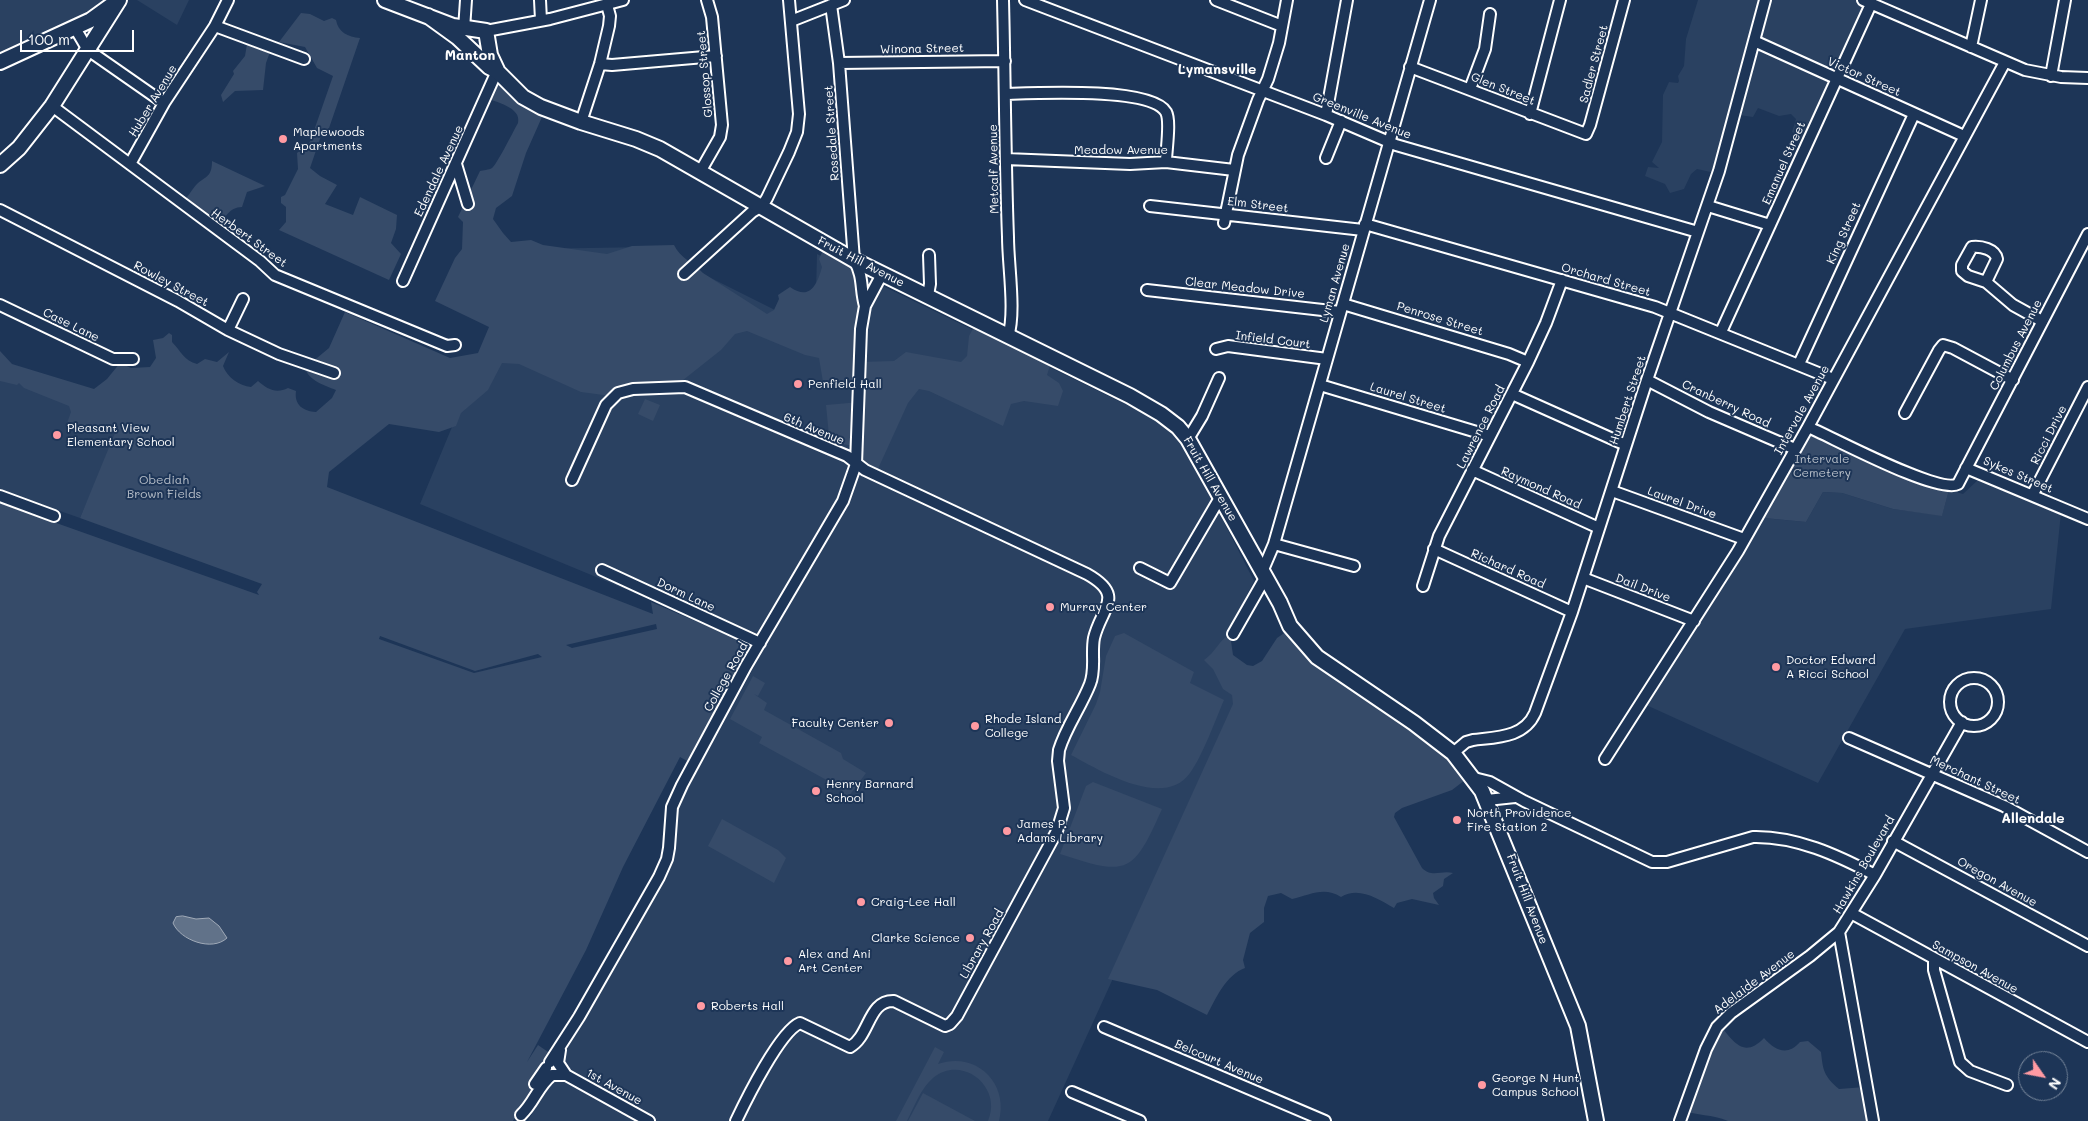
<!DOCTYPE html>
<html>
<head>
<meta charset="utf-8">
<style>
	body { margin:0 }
	#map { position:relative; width:2088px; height:1121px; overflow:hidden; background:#1d3557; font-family:Mali,sans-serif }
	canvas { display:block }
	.north { position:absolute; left:2018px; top:1051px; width:50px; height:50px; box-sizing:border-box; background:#1d3557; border:1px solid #77869a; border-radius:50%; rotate:123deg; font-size:14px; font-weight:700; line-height:20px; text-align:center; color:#fff }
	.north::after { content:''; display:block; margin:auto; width:18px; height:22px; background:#ff9aa2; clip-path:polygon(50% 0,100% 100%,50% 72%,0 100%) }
	.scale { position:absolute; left:20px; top:30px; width:114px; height:22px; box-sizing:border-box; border:2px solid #fff; border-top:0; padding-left:6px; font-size:15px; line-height:18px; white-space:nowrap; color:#fff; -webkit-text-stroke:4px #1d3557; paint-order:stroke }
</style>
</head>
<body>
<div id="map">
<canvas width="2088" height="1121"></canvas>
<div class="north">N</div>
<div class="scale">100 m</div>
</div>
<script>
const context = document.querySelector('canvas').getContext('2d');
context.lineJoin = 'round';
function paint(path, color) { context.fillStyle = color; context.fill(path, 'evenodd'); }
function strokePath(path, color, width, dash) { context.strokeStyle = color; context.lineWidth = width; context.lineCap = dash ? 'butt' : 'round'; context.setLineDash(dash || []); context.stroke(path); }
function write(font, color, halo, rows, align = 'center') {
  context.font = font + ' Mali,sans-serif'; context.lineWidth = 4; context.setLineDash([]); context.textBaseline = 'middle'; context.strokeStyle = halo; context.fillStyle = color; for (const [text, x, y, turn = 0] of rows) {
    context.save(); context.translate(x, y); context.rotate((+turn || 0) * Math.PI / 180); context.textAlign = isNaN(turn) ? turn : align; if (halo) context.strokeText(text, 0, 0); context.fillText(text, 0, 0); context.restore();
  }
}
const built = new Path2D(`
	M0 0H119L88 49 71 30 0 61Z
	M137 0H189L177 25Z
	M1698 0H1863L1869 3 1805 141 1792 132 1796 119 1791 114 1779 116 1758 108 1753 117 1732 114 1715 173 1697 169 1691 174 1684 189 1670 193 1665 184 1645 176 1648 167 1659 168 1652 162 1662 142 1663 95 1669 82 1678 83 1679 81 1678 76 1684 66 1686 39Z
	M649 247 815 330 817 254 1162 422 1188 452 1254 581 1214 660 1250 678 1048 1121H528L588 1010 666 875 674 849 678 806 765 647 420 504 526 249Z
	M0 369 124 409 105 461 80 518 0 490Z
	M1980 478 2061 513 2051 609 1905 629 1818 783 1644 704 1764 518 1806 522 1823 492 1842 493 1893 509 1942 515 1949 490 1963 494Z`);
const green = new Path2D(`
	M301 13 310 14 324 21 332 18 336 20C338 32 348 37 360 38L328 131 322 133 310 168 320 176 337 185 325 204 353 215 360 197 397 215 396 229 391 243 401 254 389 280 279 230 286 222V207L281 203V197L285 195 298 169 297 153 310 142 333 76 317 68 305 47 279 42Z
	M247 44 270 52 266 63 263 90 235 91 223 102 221 95 234 74 233 71 245 56Z
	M495 75 542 117 526 153 512 196 496 208 493 219 503 233 511 242 531 240 543 245 607 254 632 246 674 245C680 258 694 263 703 273L767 314 774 310 779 299 778 295 790 287C810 301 817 285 822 267L819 259 825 246 868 267 860 362 894 361 906 352 961 362 967 356 969 336 975 325 1052 359 1047 375 1059 383 1063 391 1058 406 1024 401 1011 404 1003 426 929 391 919 389 908 403 877 471 863 466 855 446 841 444 829 436 826 405 860 402V384L823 382 819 358 805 355 747 331 735 334 721 350 673 388 611 396 581 392 519 364 502 363 488 390 461 413 456 426 439 432 389 424 329 472 327 487 653 614 651 602 739 640 753 647 691 763 680 757 623 867 586 950 527 1062 538 1045 551 1054 513 1121H0V503L259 595 257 592 262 584 80 518 117 428 97 431 67 423 71 412 69 406 24 388 19 383 17 385 0 381V351L12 364 94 389 107 379 120 363 131 368 150 367 156 358 153 340 163 338 169 333 172 335V342C181 351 184 361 197 364L205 359 217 362 229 352 223 366C227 377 239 386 251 387L258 381C267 389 276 394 288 388L296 391C294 405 303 411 316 412L332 398 336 390C324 385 309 381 305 368L329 348 345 312 450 358 478 353 489 327 435 301 455 258 462 249 463 222 458 217 480 171C483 170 489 170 492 168 496 166 514 130 518 123 522 107 495 102 484 97ZM656 624 657 629 572 648 566 645ZM380 636 475 671 538 654 542 657 474 673 379 639Z
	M212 161 265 186 247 192 242 207C229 207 224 219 217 229L182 204C187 198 192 189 197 184 206 176 212 177 212 161Z
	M645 399 660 405 653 421 638 414Z
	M1811 432 1863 456 1874 464 1907 478 1949 490 1942 516 1893 509 1842 493 1823 492 1806 522 1764 518Z
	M1290 629 1306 646 1422 729 1469 777 1452 790 1402 808 1395 813 1394 817 1422 868C1432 878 1441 870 1453 873L1444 879 1443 886 1433 893 1434 898 1439 905 1412 899 1397 903 1394 908C1378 899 1359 886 1341 897 1324 886 1310 895 1292 899L1281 893 1268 896 1264 908V922L1250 933 1243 960 1245 968C1226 975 1216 998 1207 1015L1157 990 1108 979 1233 704 1232 695 1223 689 1213 669 1204 660C1215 653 1220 639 1230 634L1233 655 1247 665 1253 666 1262 661 1277 638Z
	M1124 633 1194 672 1190 683 1224 700C1215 721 1203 755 1190 773 1164 810 1099 770 1071 755L1096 704 1100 692 1106 656 1115 636Z
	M753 676 765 683 758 696 754 694 767 703 764 710 841 753 843 759 866 773 843 804 837 801 843 789 759 743 762 737 730 719Z
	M1093 782 1162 809C1133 875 1127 876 1060 854L1086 786Z
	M722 819 778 850 786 858 774 883 708 846Z
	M1718 1023C1733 1040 1743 1060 1764 1038 1775 1051 1788 1056 1800 1042L1808 1041 1821 1052C1823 1071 1824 1076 1839 1089L1865 1087 1872 1121H1728C1712 1114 1697 1116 1682 1110Z
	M935 1047 944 1052 938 1064C976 1051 1009 1083 999 1121H988C1003 1087 962 1054 933 1078 921 1088 914 1107 907 1121H896Z
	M923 1093 975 1121H908Z`);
const water = new Path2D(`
	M183 916 196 919 209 918 219 926 227 938C212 952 180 940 173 923L176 917Z`);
const minor = new Path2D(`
	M540 0 541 20
	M1003 0C1005 79 1005 158 1008 237 1008 265 1016 312 1008 337
	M1025 0 1326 115 1396 145 1698 232
	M1216 0 1282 26
	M1863 0 2025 70 2061 77 2088 78
	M831 5 839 63 854 260C864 277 860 289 865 306
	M791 21 844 0
	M215 26 304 59
	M75 28 88 50 164 103
	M464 29 466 0
	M486 31 550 19 623 0
	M1754 41 1964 136
	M1971 47 1981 0
	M839 63 1005 61
	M600 64 612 65 716 56
	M1410 67 1586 134 1590 125 1624 0
	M2051 76 2065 0
	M1470 89 1485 49 1490 14
	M1006 94C1036 93 1151 87 1166 112 1171 121 1166 151 1166 162
	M52 106 260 261 275 275 447 346 455 345
	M1530 114 1560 0
	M1326 115 1347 0
	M581 122 600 64 609 26 610 16 607 5
	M1326 158 1341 121
	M1006 159 1130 164 1166 162 1234 170
	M130 164 164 103 215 26 228 0
	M456 164 468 204
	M700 172 720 137 722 125 712 17 707 0
	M1150 206 1363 230
	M1708 206 1770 225
	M0 210 178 301 228 330 279 354 334 373
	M1224 223 1238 155 1258 100 1268 79 1279 43 1287 0
	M1365 224 1655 307 1833 379
	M1972 247C1981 246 1995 249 1997 259L1986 282 1968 276 1962 271V265Z
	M684 274 752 212 762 206 767 198 789 152 797 132 799 114 789 0
	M403 281 497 71
	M1986 282 2013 305 2042 321
	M1147 290 1340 312
	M928 295 930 284 929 255
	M1343 304 1509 354 1528 362
	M0 305 113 359H133
	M228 330 243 299
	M1721 332 1871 4
	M1216 349 1228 346 1327 359
	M1799 364 1914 114
	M1647 380 1709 412 1795 449
	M1320 385 1490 436
	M1512 394 1626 445
	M1905 413 1939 350 1943 345 1953 348 2013 380
	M1808 427C1832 437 1939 495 1958 484L2088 234
	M1188 439 1202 416 1219 378
	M1966 468 2088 519
	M1472 470 1599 528
	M572 480 606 405 618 393 633 389 685 387 847 456 865 470 1087 574C1126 596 1101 608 1094 638 1091 654 1096 669 1090 684 1081 707 1066 727 1059 750L1058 761 1064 808 1057 831 957 1016 950 1024 945 1026 894 1001C868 1000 870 1036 850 1047L800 1023C780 1031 746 1100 736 1121
	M1612 491 1744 539
	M2033 494 2088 387
	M0 496 54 516
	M1274 544 1354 566
	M1434 549 1572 612
	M1140 568 1170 583 1221 496
	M602 570 760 643
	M1262 572 1274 544 1430 0
	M1583 578 1694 621
	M1423 586 1439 536 1528 362 1546 323 1562 280
	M1233 634 1265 578
	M1950 702a24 24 0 1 1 48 0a24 24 0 1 1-48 0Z
	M1849 738 2004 806 2088 852
	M1453 753 1466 742 1473 740C1496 737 1524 738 1535 713L1572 612 1647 380 1719 171 1765 0
	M1605 759 1738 551 1808 427 2005 62
	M1474 778 1490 782 1524 801 1652 862H1667L1753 837C1796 836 1837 855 1875 875
	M1487 800 1515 797
	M1893 841 2088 946
	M1851 913 2088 1042
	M1934 959V970L1960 1062 1970 1071 2007 1085
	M1104 1027 1325 1121
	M560 1050 558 1063 566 1075 649 1121
	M550 1062 579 1017 659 877 667 859 669 848 672 807 682 785 746 666 843 501 856 464 861 329 865 306 882 274
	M535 1084 546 1068
	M1072 1092 1140 1121
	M521 1115C534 1103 538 1086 552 1075H566
	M1680 1121 1706 1049 1717 1027 1731 1013 1810 956 1839 932
	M1873 1121 1839 932 1875 875 1962 722`);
const major = new Path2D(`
	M385 0 453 26 486 31 490 55 497 70
	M428 16 457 37 489 67 497 71 523 97 541 107 581 122 636 139 660 149 854 260 1130 396 1161 414 1178 427 1188 439 1280 603 1290 626 1317 657 1414 723 1453 753 1482 791 1578 1026 1596 1121
	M0 62 91 20 113 4
	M0 165 19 148 52 106 119 0`);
const markers = [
	[283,139,5,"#ff9aa2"],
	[798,384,5,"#ff9aa2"],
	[57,435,5,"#ff9aa2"],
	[1050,607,5,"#ff9aa2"],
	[1776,667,5,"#ff9aa2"],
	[889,723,5,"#ff9aa2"],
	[975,726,5,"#ff9aa2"],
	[816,791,5,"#ff9aa2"],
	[1457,820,5,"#ff9aa2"],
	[1007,831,5,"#ff9aa2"],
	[861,902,5,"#ff9aa2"],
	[970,938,5,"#ff9aa2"],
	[788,961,5,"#ff9aa2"],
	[701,1006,5,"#ff9aa2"],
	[1482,1085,5,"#ff9aa2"]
];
const streetNames = [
	["Winona Street",922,49,-1],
	["Sadler Street",1594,64,-75],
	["Glossop Street",705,74,-95],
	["Victor Street",1864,77,24],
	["Glen Street",1503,89,22],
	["Huber Avenue",153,101,-59],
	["Greenville Avenue",1362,116,22],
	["Rosedale Street",832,133,-94],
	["Meadow Avenue",1121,150],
	["Emanuel Street",1784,163,-66],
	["Metcalf Avenue",994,169,-91],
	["Edendale Avenue",439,171,-65],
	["Elm Street",1258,205,7],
	["King Street",1844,233,-66],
	["Herbert Street",249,238,36],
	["Fruit Hill Avenue",861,262,27],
	["Orchard Street",1606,280,16],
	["Lyman Avenue",1335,283,-74],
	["Rowley Street",171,284,28],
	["Clear Meadow Drive",1245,288,6],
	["Penrose Street",1440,319,17],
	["Case Lane",71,325,26],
	["Infield Court",1273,340,7],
	["Columbus Avenue",2016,345,-63],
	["Laurel Street",1408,398,17],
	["Humbert Street",1628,400,-72],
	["Cranberry Road",1726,404,25],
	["Intervale Avenue",1802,410,-61],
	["Lawrence Road",1481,427,-63],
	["6th Avenue",814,429,23],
	["Ricci Drive",2049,435,-63],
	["Sykes Street",2018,475,23],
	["Fruit Hill Avenue",1210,479,60],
	["Raymond Road",1541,488,24],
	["Laurel Drive",1682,503,20],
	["Richard Road",1508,569,24],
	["Dail Drive",1643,588,21],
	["Dorm Lane",686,595,25],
	["College Road",726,677,-61],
	["Merchant Street",1975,780,25],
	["Hawkins Boulevard",1864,865,-60],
	["Oregon Avenue",1997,882,29],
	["Fruit Hill Avenue",1527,899,69],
	["Library Road",982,944,-61],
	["Sampson Avenue",1975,967,29],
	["Adelaide Avenue",1754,982,-37],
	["Belcourt Avenue",1219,1062,23],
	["1st Avenue",614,1087,29]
];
const poiNames = [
	["Maplewoods",293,132],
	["Apartments",293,146],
	["Penfield Hall",808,384],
	["Pleasant View",67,428],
	["Elementary School",67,442],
	["Murray Center",1060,607],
	["Doctor Edward",1786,660],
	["A Ricci School",1786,674],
	["Rhode Island",985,719],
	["College",985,733],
	["Faculty Center",879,723,"right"],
	["Henry Barnard",826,784],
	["School",826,798],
	["North Providence",1467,813],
	["Fire Station 2",1467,827],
	["James P.",1017,824],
	["Adams Library",1017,838],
	["Craig-Lee Hall",871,902],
	["Clarke Science",960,938,"right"],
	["Alex and Ani",798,954],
	["Art Center",798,968],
	["Roberts Hall",711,1006],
	["George N Hunt",1492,1078],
	["Campus School",1492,1092]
];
const parkNames = [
	["Intervale",1822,459],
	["Cemetery",1822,473],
	["Obediah",164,480],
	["Brown Fields",164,494]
];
const neighbourhoodNames = [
	["Manton",470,56],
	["Lymansville",1217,70],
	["Allendale",2033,819]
];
paint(built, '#2a4161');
paint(green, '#364b69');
paint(water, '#617289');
strokePath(water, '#a0aab8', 1);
strokePath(minor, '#fff', 14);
strokePath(major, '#fff', 18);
strokePath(minor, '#1d3557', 10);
strokePath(major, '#1d3557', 14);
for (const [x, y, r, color] of markers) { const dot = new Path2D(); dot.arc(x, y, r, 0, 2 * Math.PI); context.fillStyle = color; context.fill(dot); strokePath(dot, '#1d3557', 2); }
write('12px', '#fff', '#1d3557', streetNames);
write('12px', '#fff', '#1d3557', poiNames, 'left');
write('12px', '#b9c0ca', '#1d3557', parkNames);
write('bold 14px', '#fff', '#1d3557', neighbourhoodNames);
</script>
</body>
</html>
